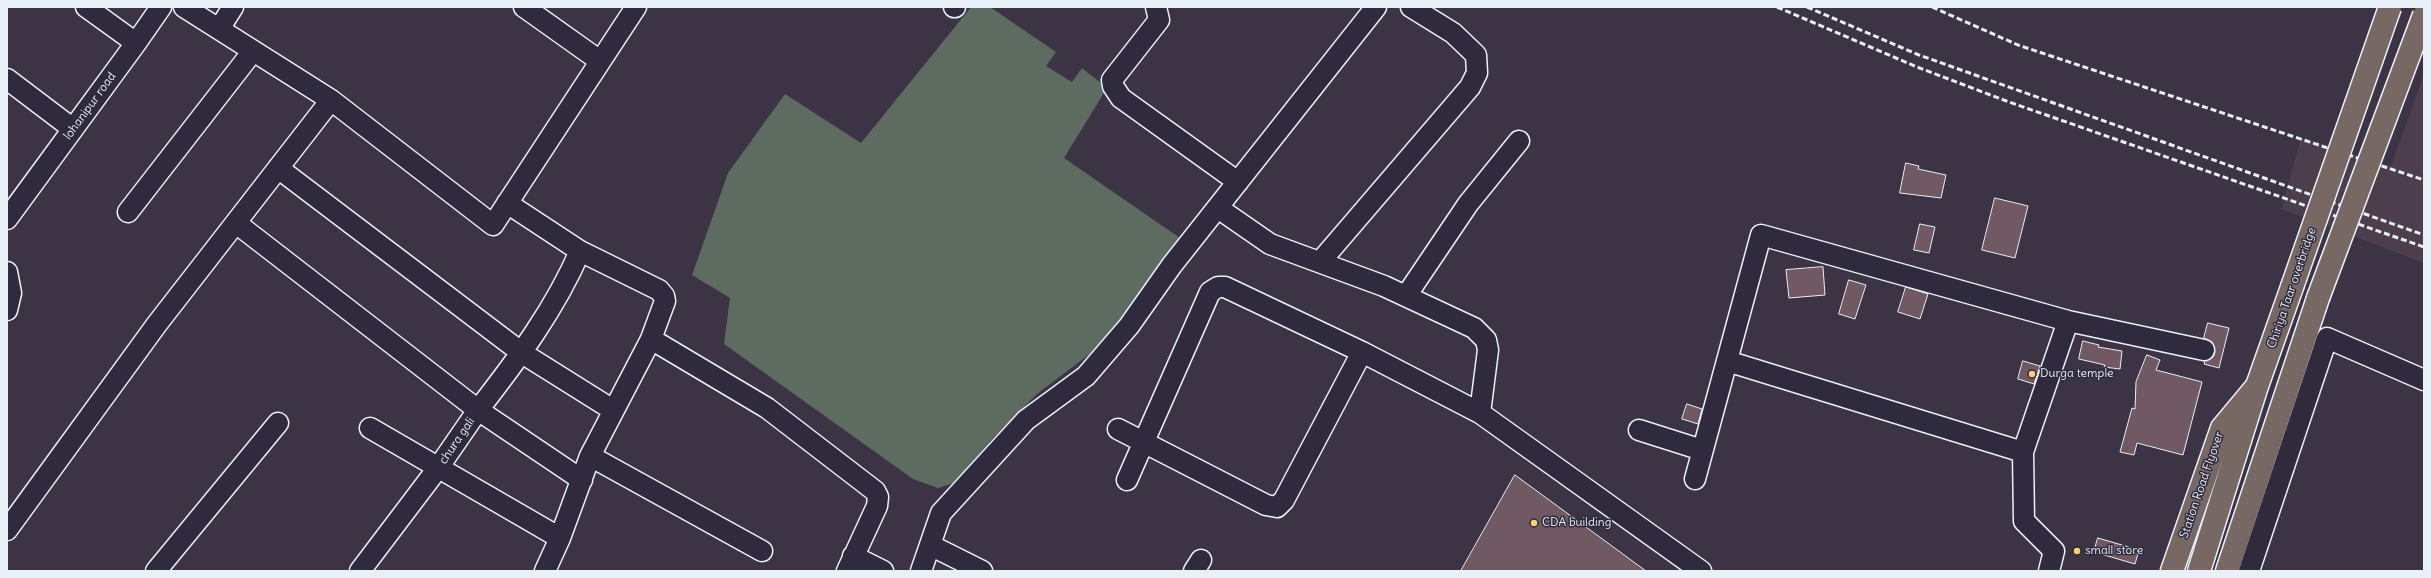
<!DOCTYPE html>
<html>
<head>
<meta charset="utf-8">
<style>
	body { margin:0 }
	#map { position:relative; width:2431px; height:578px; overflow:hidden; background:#3c3344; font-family:Delius,sans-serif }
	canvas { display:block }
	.frame { position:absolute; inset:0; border:8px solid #e8f1f8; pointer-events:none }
</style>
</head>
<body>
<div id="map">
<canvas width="2431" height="578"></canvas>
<div class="frame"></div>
</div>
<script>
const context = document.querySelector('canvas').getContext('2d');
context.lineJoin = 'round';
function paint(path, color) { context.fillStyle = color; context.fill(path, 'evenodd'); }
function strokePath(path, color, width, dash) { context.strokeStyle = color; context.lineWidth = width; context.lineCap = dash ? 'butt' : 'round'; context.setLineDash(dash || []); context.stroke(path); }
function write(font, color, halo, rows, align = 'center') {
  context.font = font + ' Delius,sans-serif'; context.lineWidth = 3; context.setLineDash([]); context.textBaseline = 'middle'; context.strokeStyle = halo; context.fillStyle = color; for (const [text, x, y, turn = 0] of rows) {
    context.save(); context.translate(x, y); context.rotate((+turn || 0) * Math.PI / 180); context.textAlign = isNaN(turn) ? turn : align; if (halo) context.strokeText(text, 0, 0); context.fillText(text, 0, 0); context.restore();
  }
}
const built = new Path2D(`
	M2424 74V263L2281 209 2301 138 2391 166Z`);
const green = new Path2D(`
	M971 7H990L1056 52 1046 66 1072 82 1082 68 1107 88 1064 158 1180 238 1103 344 1037 394 993 438 957 482 938 488 913 479 724 344 730 298 692 275 728 173 785 94 861 143Z`);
const building = new Path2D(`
	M1906 163 1919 166 1918 169 1946 175 1941 198 1900 193Z
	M1995 198 2028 206 2015 258 1982 250Z
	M1920 224 1935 227 1929 253 1914 250Z
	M1823 267 1825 295 1789 298 1786 270Z
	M1849 280 1866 285 1855 319 1839 314Z
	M1906 287 1928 294 1920 319 1898 312Z
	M2208 323 2229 328 2219 368 2204 364 2205 361 2212 358 2215 352 2212 342 2204 338Z
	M2083 341 2099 345 2098 347 2122 351 2120 369 2104 367 2105 365 2079 359Z
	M2147 355 2160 360 2156 370 2202 382 2183 455 2137 443 2134 455 2120 452 2132 408 2135 409 2136 382Z
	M2023 361 2040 366 2034 384 2018 379Z
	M1687 404 1702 409 1698 424 1682 419Z
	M1515 475 1646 571H1461Z
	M2098 538 2139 550 2135 564 2094 552Z`);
const street = new Path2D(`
	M184 7 331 100 493 225 636 7
	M524 7 600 61
	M954 7H955
	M1156 7 1159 20 1112 80 1113 86 1121 98 1238 182
	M219 29 233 7
	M136 43 161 7
	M7 79 73 129
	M278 168 522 353 613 410
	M507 203 580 251 659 290 664 296 665 301 651 339 590 456 560 538 545 571
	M1218 208 1270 244 1384 286 1474 328 1486 340 1488 350 1480 413 1701 571
	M128 212 253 51
	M7 219 136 43 86 7
	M236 223 478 410C517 360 555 309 580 251
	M1320 262 1470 87 1477 73 1476 55 1453 33 1411 7
	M7 272 11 293 7 310
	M1406 296 1468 204 1519 141
	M651 339 767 408 875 491 878 497 877 506 847 571
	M1727 361 2023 452 2068 321
	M370 428 560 538
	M1118 429 1266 505 1277 507 1284 500 1362 352
	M1639 430 1702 450
	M2023 452 2024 521 2054 551 2049 571
	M590 456 762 551
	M1695 479 1761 235 2068 321 2204 350
	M1127 480 1210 292 1218 287H1225L1362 352 1480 413
	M7 530 157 324 331 100
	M930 545 982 571
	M853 556 883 571
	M156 571 278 423
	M360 571 438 468 478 410 582 480
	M921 571 941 513 1026 420 1086 376 1129 326 1172 265 1376 7
	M1194 571 1201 560
	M2249 571 2327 338 2424 380`);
const primary = new Path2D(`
	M2199 571 2257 386 2292 287
	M2227 571 2318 298`);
const highway = new Path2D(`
	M2172 571 2222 428 2257 386`);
const rail = new Path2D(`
	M1777 7 1917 67 2009 102 2424 247
	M1807 7 1919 55 2424 235
	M1932 7 2018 45 2424 180`);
const primaryBridge = new Path2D(`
	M2292 287 2390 7
	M2318 298 2424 15`);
const markers = [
	[2032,374,4,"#ffd166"],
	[1534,523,4,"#ffd166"],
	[2077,551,4,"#ffd166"]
];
const streetNames = [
	["lohanipur road",90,106,-54],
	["Chiriya Taar overbridge",2292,288,-71],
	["chura gali",457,441,-56],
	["Station Road Flyover",2202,485,-71]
];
const poiNames = [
	["Durga temple",2040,374],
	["CDA building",1542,523],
	["small store",2085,551]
];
paint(built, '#4c3e4d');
paint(green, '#5e6b61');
paint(building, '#705962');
strokePath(building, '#e8f1f8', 1);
strokePath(street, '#e8f1f8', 23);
strokePath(primary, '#e8f1f8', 25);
strokePath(highway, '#e8f1f8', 25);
strokePath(street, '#2f2a3d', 20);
strokePath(primary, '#776864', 22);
strokePath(highway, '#776864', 22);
strokePath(rail, '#e8f1f8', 3, [6, 3]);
strokePath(primaryBridge, '#e8f1f8', 25, []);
strokePath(primaryBridge, '#776864', 22);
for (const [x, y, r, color] of markers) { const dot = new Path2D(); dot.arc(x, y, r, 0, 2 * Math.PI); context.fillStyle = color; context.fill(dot); strokePath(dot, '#2f2a3d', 1.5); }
write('12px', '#e8f1f8', '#2f2a3d', streetNames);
write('12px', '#e8f1f8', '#2f2a3d', poiNames, 'left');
</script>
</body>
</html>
